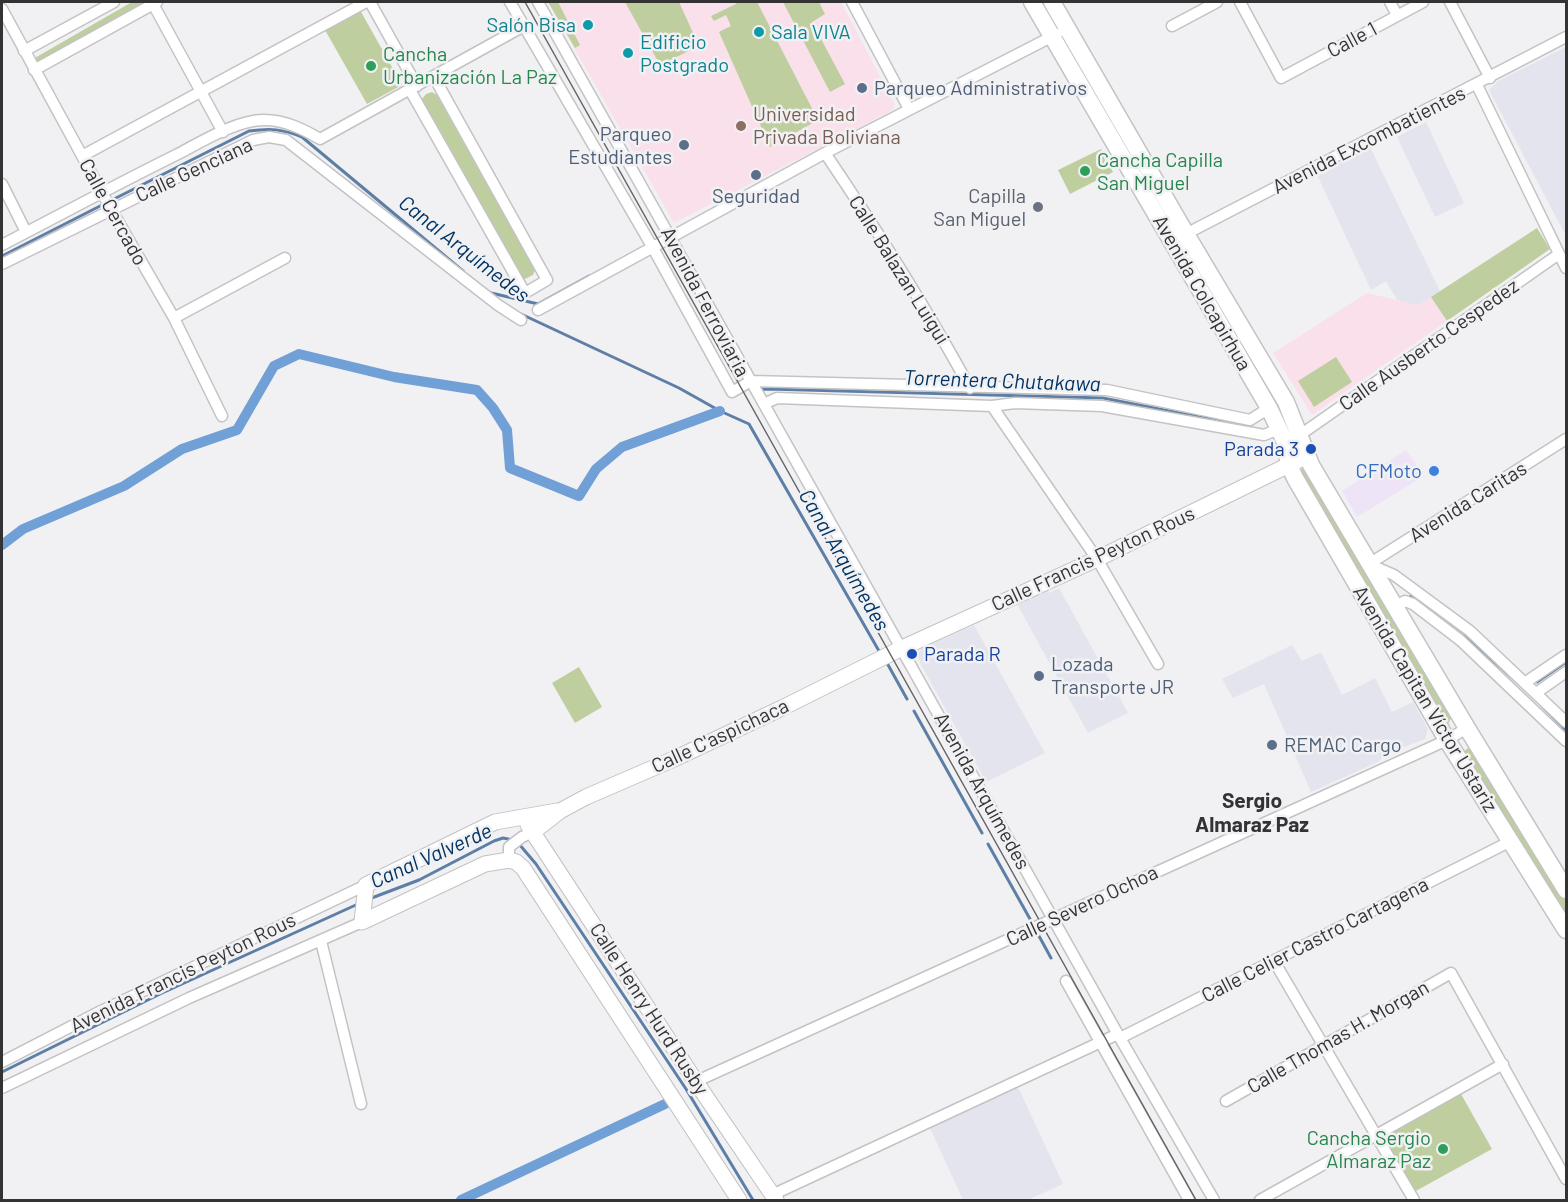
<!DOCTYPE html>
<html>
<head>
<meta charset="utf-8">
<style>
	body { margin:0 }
	#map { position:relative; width:1568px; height:1202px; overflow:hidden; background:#f1f1f4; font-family:Barlow,sans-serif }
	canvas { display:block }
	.frame { position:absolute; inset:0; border:3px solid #333334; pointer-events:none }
</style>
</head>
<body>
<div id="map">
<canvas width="1568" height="1202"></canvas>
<div class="frame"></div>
</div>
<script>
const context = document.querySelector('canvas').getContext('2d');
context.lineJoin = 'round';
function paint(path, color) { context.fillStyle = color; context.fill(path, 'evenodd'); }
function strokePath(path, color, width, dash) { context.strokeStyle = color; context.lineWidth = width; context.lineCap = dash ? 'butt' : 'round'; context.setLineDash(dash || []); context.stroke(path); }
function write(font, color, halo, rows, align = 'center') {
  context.font = font + ' Barlow,sans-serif'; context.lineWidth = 5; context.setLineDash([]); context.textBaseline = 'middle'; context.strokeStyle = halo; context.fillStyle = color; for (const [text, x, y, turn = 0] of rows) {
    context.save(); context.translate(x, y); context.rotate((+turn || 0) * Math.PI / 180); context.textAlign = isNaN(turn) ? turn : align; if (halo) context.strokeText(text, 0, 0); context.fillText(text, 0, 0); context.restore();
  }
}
const commercial = new Path2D(`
	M1406 450 1424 476 1357 517 1342 491Z`);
const built = new Path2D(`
	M1566 47V236L1489 90 1498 81Z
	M1426 122 1464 203 1435 217 1397 137Z
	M1370 147 1440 291 1418 306 1397 300 1386 281 1371 290 1317 175Z
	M1059 588 1128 713 1088 733 1017 604 1047 589 1049 593Z
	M974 625 1045 753 986 782 920 663 918 654 921 649Z
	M1292 645 1302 661 1321 652 1342 695 1375 678 1392 712 1413 702 1428 729 1425 739 1386 754 1378 762 1311 792 1264 684 1233 698 1222 679Z
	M1018 1087 1063 1184 1028 1200H963L930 1128Z`);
const education = new Path2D(`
	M548 2H841L894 103 893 110 674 223Z
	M1367 293 1418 305 1431 297 1447 321 1312 415 1273 353Z`);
const green = new Path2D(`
	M132 2H144L36 64 33 59Z
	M548 2H558L580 45 575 48Z
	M625 2H679L699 46 660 65Z
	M735 2H757L818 120 770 147 719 32 731 26 726 15 714 21 711 16 736 4Z
	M783 2H819L825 14 812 22 845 84 830 92Z
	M360 10 402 85 367 104 325 30Z
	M432 92 437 95 535 270 533 275 525 279 520 277 423 104 422 99 426 94Z
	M1101 149 1113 172 1070 194 1058 170Z
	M1537 228 1550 249 1447 321 1431 297Z
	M1336 357 1352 382 1314 407 1298 381Z
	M1305 468 1451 718 1448 724H1445L1300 470Z
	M579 667 602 707 575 723 552 683Z
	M1468 748 1471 750 1566 901V919L1463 752Z
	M1461 1094 1492 1149 1414 1192 1389 1145 1392 1133Z`);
const stream = new Path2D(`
	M110 201 249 131C271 128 282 129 302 137L463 271
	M2 256 104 204
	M487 292 538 304 589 276
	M521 314 679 388 720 411 749 424 879 651
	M758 390 767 389 1103 398 1245 426
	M1411 596 1463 634 1518 683
	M887 663 907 699
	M1537 682 1566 662
	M1542 706 1566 730
	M914 711 982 833
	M519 844 536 864 686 1089 753 1200
	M988 844 1030 919
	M369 899 419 880 494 841 503 838 513 840
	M1039 936 1051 958
	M2 1072 160 994 358 904`);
const canal = new Path2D(`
	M2 545 23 529 124 486 182 449 237 430 274 366 299 354 394 377 477 390 493 408 507 430 510 468 579 496 596 469 622 447 720 411
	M461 1200 665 1104`);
const street = new Path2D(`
	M370 2 417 86
	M510 2 653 248 732 392 751 381 1107 390 1250 420 1269 408
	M538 2 1120 1038 1214 1200
	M852 2 909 109
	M1240 2 1281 78 1423 2
	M1390 2 1397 15
	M1450 2 1490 78
	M153 4 223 132
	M2 9 111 209 174 318 222 416
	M1172 26 1217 2
	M24 51 114 2
	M34 70 157 2
	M1477 85 1566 268
	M410 90 525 293 547 280 434 77
	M825 153C877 230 926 307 970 388
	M82 156 366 2
	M2 184 26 232
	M1180 237 1566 37
	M2 245C60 215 117 184 176 155 201 142 236 120 264 120 285 120 303 129 320 139L524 26
	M2 264 253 140 269 137 286 140 498 305 521 320
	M538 310 825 153 1057 34
	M174 318 285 258
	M764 404 777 398 992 406 1015 403 1102 406 1264 435 1279 429
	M992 406 1097 559 1158 664
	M1300 435 1559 254
	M1369 564 1566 439
	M1371 565 1394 575 1470 631 1566 722
	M1394 607 1405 601 1413 604 1460 640 1566 741
	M1526 682 1566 655
	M1536 693 1566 672
	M509 860V847L522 837 533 832
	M321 941 361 1104
	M1274 961 1414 1200
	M1066 981 1189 1200
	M1120 1038 1511 841
	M2 1062 101 1011 366 885
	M697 1081 1447 740 1467 728
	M2 1088 189 998 362 922
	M1226 1101 1451 973 1566 1179
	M772 1195 1118 1034
	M1260 1200 1503 1064`);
const secondary = new Path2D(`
	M557 811 495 822 366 885 362 922 485 864 509 860 516 862 523 868 739 1200
	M528 825 700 1088 776 1200
	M533 832 560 811 586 797 674 759 782 708 902 648 1097 559 1307 456`);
const primary = new Path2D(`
	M1032 2 1269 408 1285 442 1289 465 1295 478 1447 740 1566 930
	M1052 2 1186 234 1286 402 1311 465 1467 728 1566 890`);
const tram = new Path2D(`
	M525 2 1196 1200`);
const markers = [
	[588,25,6,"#0f9aa8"],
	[759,32,6,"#0f9aa8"],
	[628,53,6,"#0f9aa8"],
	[371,66,6,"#2e9e5b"],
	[862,88,6,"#5c6f8a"],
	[741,126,6,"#8d6e63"],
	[684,145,6,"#5c6f8a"],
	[1085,171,6,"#2e9e5b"],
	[756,175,6,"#5c6f8a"],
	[1038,207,6,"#6b7280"],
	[1311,449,6,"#1a4fb4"],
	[1434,471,6,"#3f7fe0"],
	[912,654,6,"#1a4fb4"],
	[1039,676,6,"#5c6f8a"],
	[1272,745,6,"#5c6f8a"],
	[1443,1149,6,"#2e9e5b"]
];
const cultureNames = [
	["Salón Bisa",576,25,"right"],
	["Sala VIVA",771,32],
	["Edificio",640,42],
	["Postgrado",640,65]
];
const streetNames = [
	["Calle 1",1352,40,-28],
	["Avenida Excombatientes",1369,140,-27],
	["Calle Genciana",194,170,-25],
	["Calle Cercado",113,212,61],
	["Calle Balazan Luigui",899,270,58],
	["Avenida Colcapirhua",1202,293,60],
	["Avenida Ferroviaria",705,302,62],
	["Calle Ausberto Cespedez",1429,345,-35],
	["Avenida Caritas",1468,502,-32],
	["Calle Francis Peyton Rous",1093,559,-25],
	["Avenida Capitan Víctor Ustariz",1425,699,59],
	["Calle C'aspichaca",720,736,-25],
	["Avenida Arquímedes",982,791,61],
	["Calle Severo Ochoa",1082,906,-25],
	["Calle Celier Castro Cartagena",1315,940,-27],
	["Avenida Francis Peyton Rous",183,973,-26],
	["Calle Henry Hurd Rusby",649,1009,57],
	["Calle Thomas H. Morgan",1338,1037,-30]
];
const leisureNames = [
	["Cancha",383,54],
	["Urbanización La Paz",383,77],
	["Cancha Capilla",1097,160],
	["San Miguel",1097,183],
	["Cancha Sergio",1431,1138,"right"],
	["Almaraz Paz",1431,1161,"right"]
];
const serviceNames = [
	["Parqueo Administrativos",874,88],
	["Parqueo",672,134,"right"],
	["Estudiantes",672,157,"right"],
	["Seguridad",756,196,"center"],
	["Lozada",1051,664],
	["Transporte JR",1051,687],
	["REMAC Cargo",1284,745]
];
const educationNames = [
	["Universidad",753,114],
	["Privada Boliviana",753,137]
];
const worshipNames = [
	["Capilla",1026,196],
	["San Miguel",1026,219]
];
const transitNames = [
	["Parada 3",1299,449],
	["Parada R",924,654,"left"]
];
const shopNames = [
	["CFMoto",1422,471]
];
const waterNames = [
	["Canal Arquímedes",464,249,38],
	["Torrentera Chutakawa",1002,381,2],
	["Canal Arquímedes",844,560,60],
	["Canal Valverde",431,856,-24]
];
const neighbourhoodNames = [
	["Sergio",1252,801],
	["Almaraz Paz",1252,825]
];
paint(commercial, '#eee3f7');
paint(built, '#e4e4ee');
paint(education, '#f9e0ea');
paint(green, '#bfce9e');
strokePath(stream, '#5e7fa5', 3);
strokePath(canal, '#70a0d6', 10);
strokePath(street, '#c3c3c5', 13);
strokePath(secondary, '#c3c3c5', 17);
strokePath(primary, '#c3c3c5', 19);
strokePath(street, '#fff', 10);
strokePath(secondary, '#fff', 15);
strokePath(primary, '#fff', 16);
strokePath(tram, '#646465', 1.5);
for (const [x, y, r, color] of markers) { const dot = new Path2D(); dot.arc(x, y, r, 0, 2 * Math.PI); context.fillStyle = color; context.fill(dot); strokePath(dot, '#f1f1f4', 2); }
write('20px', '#0d838f', '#f1f1f4', cultureNames, 'left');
write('20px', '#333334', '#f1f1f4', streetNames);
write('20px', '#27864d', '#f1f1f4', leisureNames, 'left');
write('20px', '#4e5e75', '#f1f1f4', serviceNames, 'left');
write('20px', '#785e54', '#f1f1f4', educationNames, 'left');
write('20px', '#5b616d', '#f1f1f4', worshipNames, 'right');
write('20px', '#164399', '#f1f1f4', transitNames, 'right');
write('20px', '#366cbe', '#f1f1f4', shopNames, 'right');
write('italic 21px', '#003464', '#f1f1f4', waterNames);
write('bold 21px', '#333334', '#f1f1f4', neighbourhoodNames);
</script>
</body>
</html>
